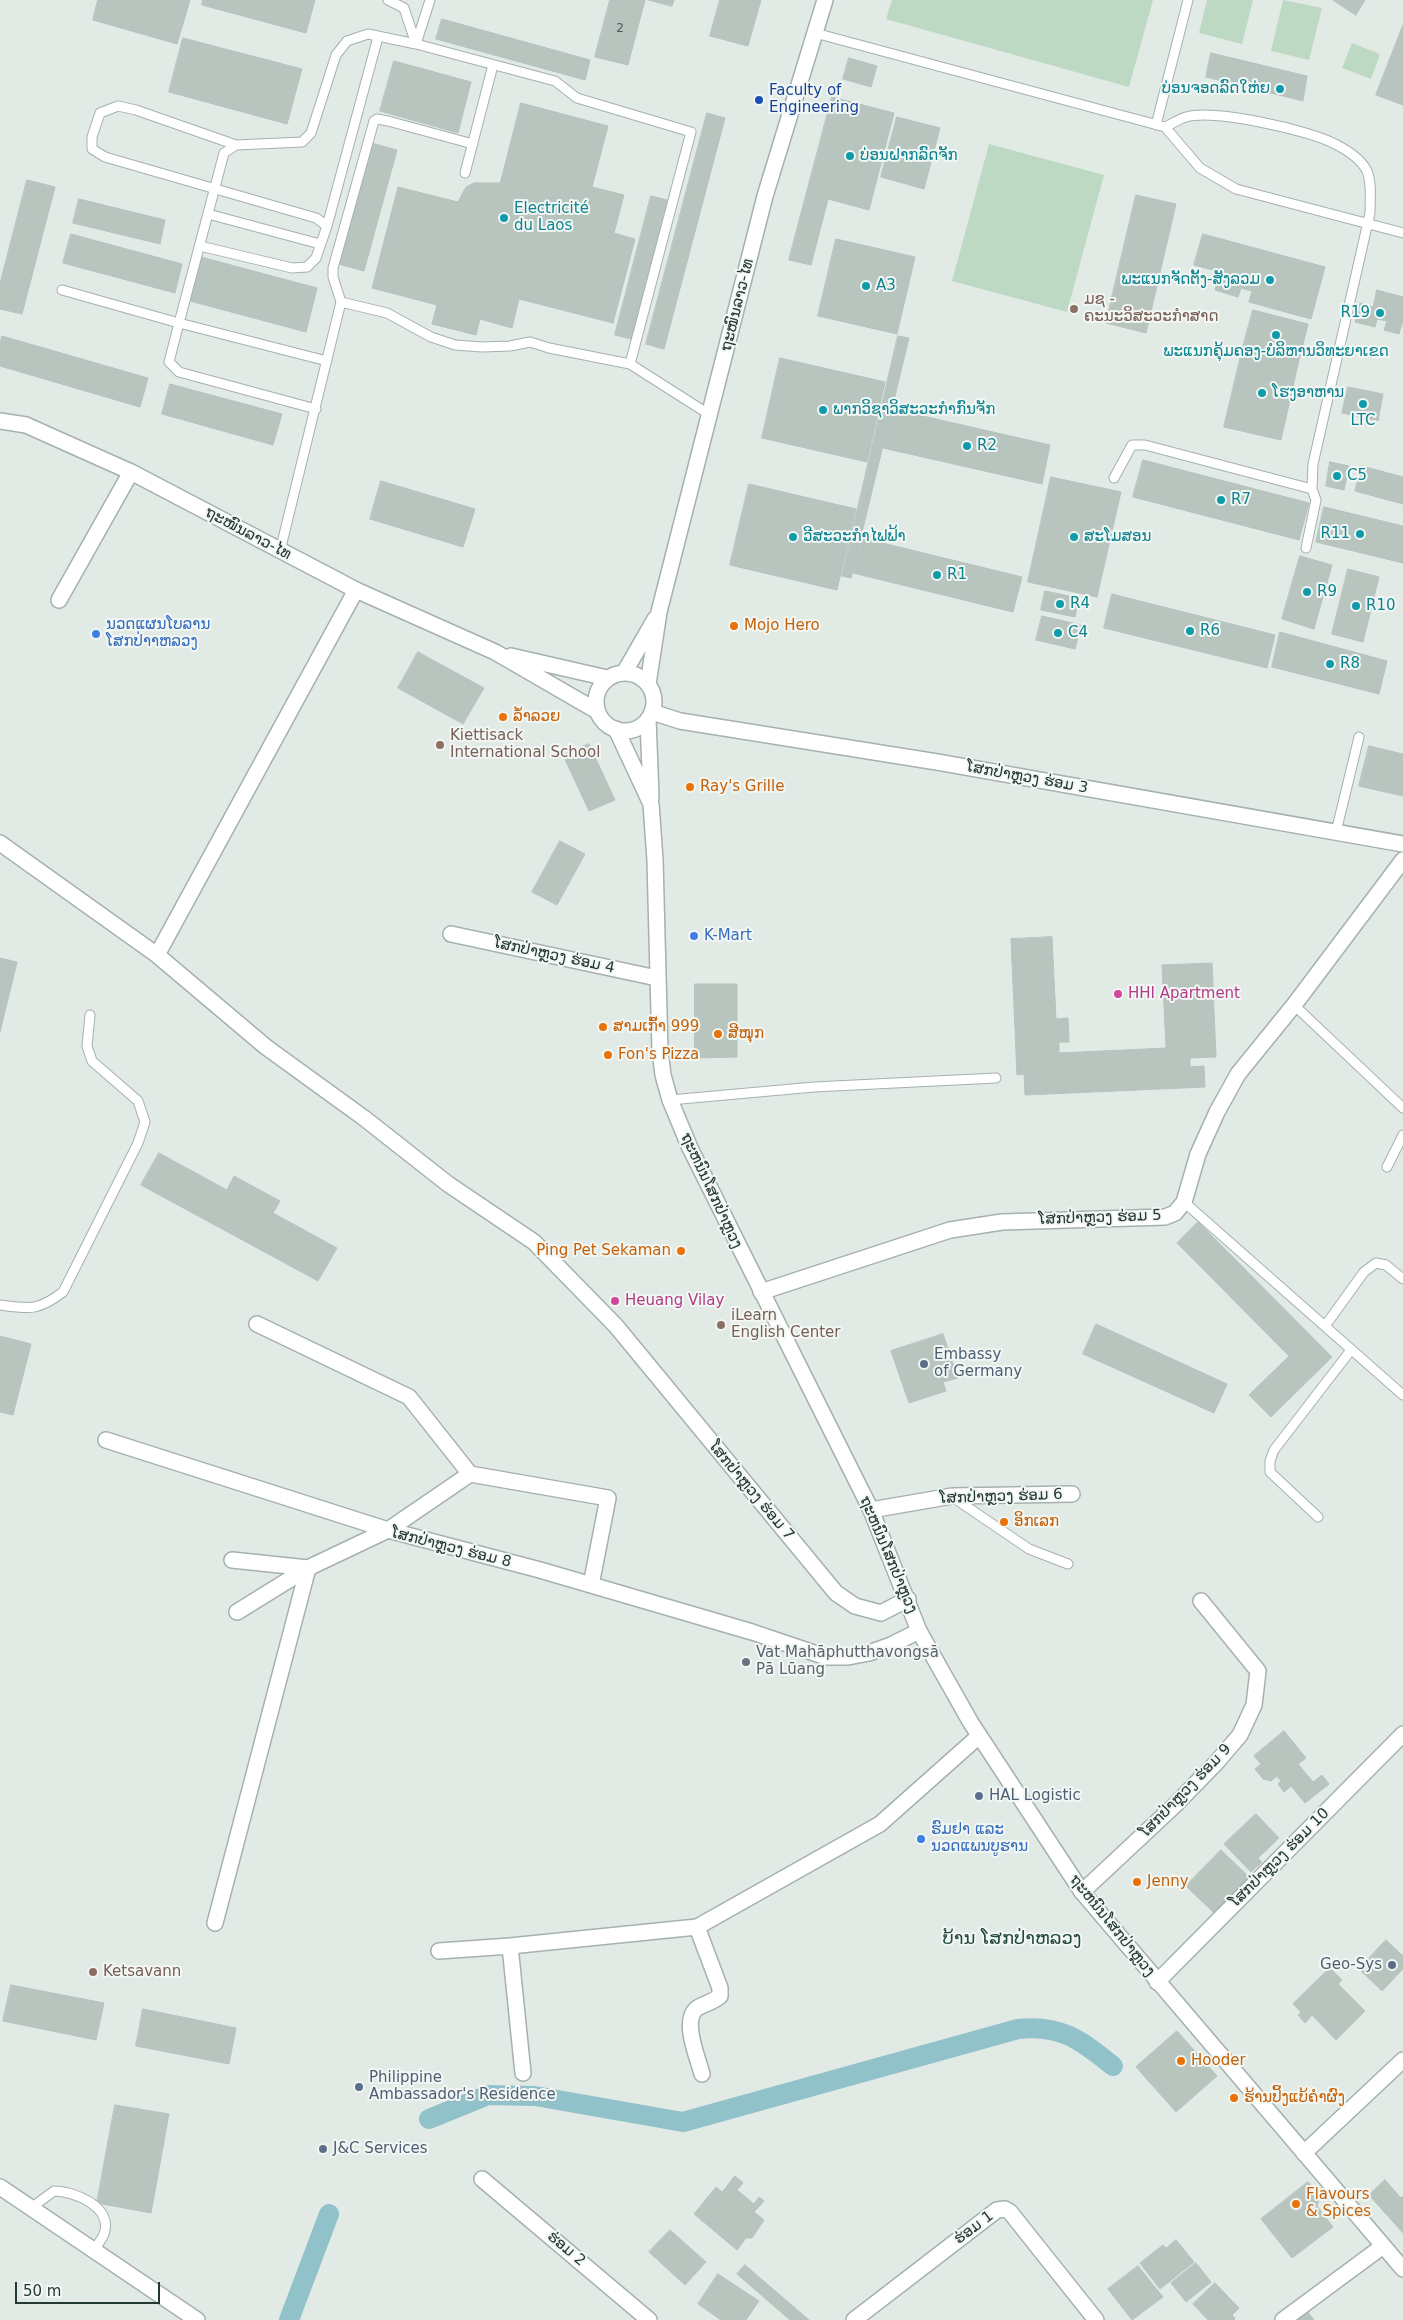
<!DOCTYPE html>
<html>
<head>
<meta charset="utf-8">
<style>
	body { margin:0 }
	#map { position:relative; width:1403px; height:2320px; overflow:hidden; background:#e2eae6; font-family:"DejaVu Sans",sans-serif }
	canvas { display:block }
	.scale { position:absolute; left:15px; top:2282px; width:145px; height:22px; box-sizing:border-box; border:2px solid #243933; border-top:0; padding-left:6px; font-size:15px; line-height:18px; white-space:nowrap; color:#243933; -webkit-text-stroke:4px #f2f7f4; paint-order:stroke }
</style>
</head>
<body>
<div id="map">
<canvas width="1403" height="2320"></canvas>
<div class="scale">50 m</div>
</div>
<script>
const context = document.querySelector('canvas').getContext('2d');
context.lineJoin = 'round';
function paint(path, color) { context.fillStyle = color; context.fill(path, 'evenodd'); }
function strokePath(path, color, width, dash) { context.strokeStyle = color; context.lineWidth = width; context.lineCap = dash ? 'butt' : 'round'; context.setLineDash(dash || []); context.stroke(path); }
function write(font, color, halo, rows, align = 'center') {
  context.font = font + ' "DejaVu Sans","Noto Sans Lao",sans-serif'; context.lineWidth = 4; context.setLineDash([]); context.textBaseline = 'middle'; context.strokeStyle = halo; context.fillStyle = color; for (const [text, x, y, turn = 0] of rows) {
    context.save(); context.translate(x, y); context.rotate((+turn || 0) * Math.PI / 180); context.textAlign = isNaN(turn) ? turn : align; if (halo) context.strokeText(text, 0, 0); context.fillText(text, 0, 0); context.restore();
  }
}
const green = new Path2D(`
	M892 0H1153L1129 87 886 19Z
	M1207 0H1253L1242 44 1199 33Z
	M1283 0 1322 8 1309 60 1271 51Z
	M1352 43 1380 54 1371 79 1342 68Z
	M989 144 1104 175 1067 312 952 281Z`);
const canal = new Path2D(`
	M429 2119 488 2095 535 2096 683 2122 1018 2029C1060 2024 1081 2040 1113 2066
	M289 2320 329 2214`);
const building = new Path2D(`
	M98 0H190L177 44 93 20Z
	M203 0H315L306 33 202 5Z
	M610 0H645L628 65 595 57Z
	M649 0H674L672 6Z
	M720 0H761L748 46 710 36Z
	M1333 0H1365L1356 15Z
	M442 19 590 60 585 80 436 39Z
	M1403 25V105L1376 95Z
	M183 38 302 69 287 124 169 92Z
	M1211 53 1307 76 1303 101 1206 77Z
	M849 58 877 66 871 87 843 79Z
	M394 61 471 82 458 133 380 111Z
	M832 97 894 113 869 210 828 199 811 265 789 260Z
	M521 103 608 126 592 187 624 195 614 233 635 239 613 323 519 299 512 328 480 319 476 335 432 324 437 305 372 288 398 187 458 202 466 187 474 183H500Z
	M707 113 725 118 664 349 646 344Z
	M897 117 940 128 924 189 881 177Z
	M371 143 397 150 364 271 338 264Z
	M27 180 55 187 22 314 0 309V284Z
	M1136 195 1176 204 1146 333 1106 323Z
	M651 196 667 200 631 339 615 335Z
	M79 199 165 220 160 244 73 223Z
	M71 234 182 264 175 293 63 263Z
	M1203 234 1325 267 1311 319 1249 302 1252 291 1241 288 1238 297 1215 290 1220 272 1194 265Z
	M836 239 915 257 897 334 818 316Z
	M201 257 317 288 306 332 190 301Z
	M1377 290 1403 297V320L1399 334 1384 330 1387 321 1377 319 1375 327 1355 322 1360 303 1373 307Z
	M1253 310 1308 324 1299 360 1243 347Z
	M2 336 148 378 140 407 0 366V344Z
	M898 336 909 338 851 578 842 576Z
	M1243 347 1299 360 1281 440 1224 427Z
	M780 358 885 382 867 462 762 438Z
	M170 384 282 414 273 445 162 414Z
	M1348 387 1383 394 1378 421 1342 413Z
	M892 409 1050 445 1042 484 883 448Z
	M1143 460 1309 503 1299 540 1133 497Z
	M1330 462 1349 466 1344 490 1326 486Z
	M1362 466 1403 477V504L1355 491Z
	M1051 477 1121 492 1097 597 1028 582Z
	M381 481 475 509 463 547 370 519Z
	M749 484 856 509 837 590 730 565Z
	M1324 507 1403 526V563L1316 542Z
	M862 538 1022 577 1013 612 853 573Z
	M1300 556 1332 565 1314 629 1282 619Z
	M1348 569 1379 577 1363 642 1332 634Z
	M1045 591 1079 598 1075 617 1041 610Z
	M1112 594 1275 635 1267 668 1104 628Z
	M1042 616 1081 625 1075 649 1036 640Z
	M1280 632 1387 661 1379 694 1272 667Z
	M418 652 484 688 463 724 398 688Z
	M589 744 615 800 589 811 563 755Z
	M1369 746 1403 754V796L1359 786Z
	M560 841 585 854 557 905 532 892Z
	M1052 937 1056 1019 1068 1018 1069 1042H1059V1053L1166 1048 1162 965 1212 963 1216 1057 1190 1058V1067L1204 1066 1205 1087 1025 1095 1024 1074 1017 1075 1011 939Z
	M0 958 17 962 0 1032Z
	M695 984H737V1057L695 1058Z
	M159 1153 227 1190 234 1176 280 1201 273 1213 337 1248 318 1281 141 1185Z
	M1198 1222 1332 1357 1271 1417 1249 1395 1289 1356 1177 1243Z
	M1096 1324 1227 1384 1214 1413 1083 1354Z
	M943 1334 958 1378 943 1382 946 1391 909 1403 891 1351Z
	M0 1336 31 1344 13 1415 0 1412Z
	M1284 1731 1306 1758 1298 1764 1313 1782 1322 1775 1329 1784 1305 1803 1291 1786 1284 1792 1278 1784 1281 1781 1277 1776 1271 1781 1263 1779 1255 1769 1261 1764 1254 1756Z
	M1256 1814 1279 1838 1258 1858 1262 1862 1251 1872 1224 1844Z
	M1221 1850 1249 1877 1214 1913 1186 1886Z
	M1386 1940 1403 1956V1969L1382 1991 1359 1969Z
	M1330 1968 1342 1980 1338 1984 1365 2011 1336 2040 1312 2015 1305 2023 1298 2015 1301 2012 1293 2004Z
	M11 1985 104 2003 96 2040 3 2021Z
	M143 2009 236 2028 229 2064 136 2046Z
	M1177 2031 1217 2076 1176 2112 1136 2067Z
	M115 2105 169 2114 151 2213 97 2203Z
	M735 2176 743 2183 737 2190 754 2204 759 2197 764 2201 754 2212 764 2220 752 2238H746L737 2250 694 2214 716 2187 722 2192Z
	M1385 2180 1401 2198 1403 2196V2233L1369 2195Z
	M1308 2182 1320 2197 1317 2206 1333 2227 1292 2258 1261 2219Z
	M670 2230 706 2262 685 2285 649 2252Z
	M1176 2240 1194 2262 1160 2289 1140 2263 1163 2245 1166 2248Z
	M1196 2263 1211 2282 1186 2302 1171 2283Z
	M745 2265 809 2320H790L737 2274Z
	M1138 2266 1163 2297 1132 2320 1108 2289Z
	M718 2274 759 2301 746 2320H721L698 2304Z
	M1215 2283 1239 2308 1232 2315 1235 2318 1234 2320H1208L1193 2304Z
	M1307 2311 1314 2320H1296Z`);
const service = new Path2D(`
	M815 33 1165 127 1200 168 1236 189 1403 233
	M1156 125 1188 0
	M1165 127C1172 124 1179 119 1186 117 1214 109 1309 130 1335 144 1347 150 1361 159 1367 171 1372 183 1370 200 1370 213L1313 464 1312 489 1316 500 1306 548
	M465 173 493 65
	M208 214 320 244
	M327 226 378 37
	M200 246 292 268 307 267 316 258 327 226 316 218 105 157 92 149V137L100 113 118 106 136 110 236 145
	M62 290 179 323 224 153 236 145 302 142 311 133 336 55 347 41 368 34 416 44 430 0
	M341 302 387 313 431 337 455 345 482 347 510 346 530 342 549 348 630 364 691 132 577 98 555 81 416 44 404 8 388 0
	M630 364 710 415
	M316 409 179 372 169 362 179 323 327 361
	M1114 478 1132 445H1145L1312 489
	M280 551 341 302 333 277V268L374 121 377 119 388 121 473 144
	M1336 832 1359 737
	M1294 1005 1403 1108
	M670 1100 814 1087 996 1078
	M1387 1167 1403 1135
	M1184 1202 1403 1395
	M0 1305C30 1309 38 1311 63 1292L138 1143 145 1122 138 1101 92 1061 87 1046 90 1015
	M1325 1326 1364 1272 1376 1263 1386 1265 1403 1279
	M954 1498 1029 1549 1068 1564
	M1318 1517 1270 1472V1461L1274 1450 1351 1350
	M31 2208 54 2191C74 2191 114 2207 104 2234 102 2239 97 2245 94 2251`);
const minor = new Path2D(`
	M59 600 131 472
	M652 712 680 721 937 762 1403 844
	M0 843 157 955 266 1047 364 1118 448 1184 534 1242 616 1326 836 1593 855 1606 881 1613 908 1599
	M451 934 657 978
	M157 955 356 590
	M761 1292 950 1230 1002 1222 1165 1217 1175 1213 1184 1202 1198 1154 1217 1112 1238 1074 1294 1005 1403 860
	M257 1324 409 1397 470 1474
	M106 1440 388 1530 470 1474 608 1498 591 1585
	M871 1510 952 1496 1072 1494
	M232 1560 308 1568
	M237 1612 308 1568
	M1082 1892 1175 1805 1216 1763 1240 1735 1254 1705 1258 1671 1201 1601
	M215 1923 308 1568 388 1530 540 1570 752 1632 826 1657H848L869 1653 891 1645 919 1631
	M697 1927 720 1988V1996C712 2003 702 2004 696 2009 682 2022 698 2058 702 2074
	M510 1946 523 2073
	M439 1951 510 1946 697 1927 880 1824 979 1736
	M1157 1982 1403 1734
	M1304 2153 1403 2060
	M482 2179 649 2320
	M0 2187 197 2320
	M854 2320 997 2210 1005 2209 1010 2212 1096 2320`);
const tertiary = new Path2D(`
	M0 421 26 425 131 472 356 590 495 652 597 711
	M511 656 607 678
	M624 673 655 619
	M596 702a29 29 0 1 1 58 0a29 29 0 1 1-58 0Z
	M648 684 659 612 765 196 825 0
	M648 719 651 797
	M616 729 651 804 655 860 660 1051 663 1075 670 1100 690 1148 871 1510 919 1631 971 1723 1082 1892 1403 2269
	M1283 2320 1383 2246`);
const markers = [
	[1280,89,5,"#0f9aa8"],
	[759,100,5,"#1a4fb4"],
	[850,156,5,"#0f9aa8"],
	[504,218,5,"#0f9aa8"],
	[1270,280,5,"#0f9aa8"],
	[866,286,5,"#0f9aa8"],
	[1074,309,5,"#8d6e63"],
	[1380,313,5,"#0f9aa8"],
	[1276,335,5,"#0f9aa8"],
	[1262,393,5,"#0f9aa8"],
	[1363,404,5,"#0f9aa8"],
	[823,410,5,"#0f9aa8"],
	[967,446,5,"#0f9aa8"],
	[1337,476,5,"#0f9aa8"],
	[1221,500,5,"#0f9aa8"],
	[1360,534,5,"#0f9aa8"],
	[793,537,5,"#0f9aa8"],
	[1074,537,5,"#0f9aa8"],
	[937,575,5,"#0f9aa8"],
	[1307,592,5,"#0f9aa8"],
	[1060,604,5,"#0f9aa8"],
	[1356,606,5,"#0f9aa8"],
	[734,626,5,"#e8710a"],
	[1190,631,5,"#0f9aa8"],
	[1058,633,5,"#0f9aa8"],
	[96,634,5,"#3f7fe0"],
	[1330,664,5,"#0f9aa8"],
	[503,717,5,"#e8710a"],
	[440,745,5,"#8d6e63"],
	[690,787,5,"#e8710a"],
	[694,936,5,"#3f7fe0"],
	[1118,994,5,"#d1479c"],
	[603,1027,5,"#e8710a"],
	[718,1034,5,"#e8710a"],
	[608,1055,5,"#e8710a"],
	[681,1251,5,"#e8710a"],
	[615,1301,5,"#d1479c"],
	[721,1325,5,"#8d6e63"],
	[924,1364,5,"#5c6f8a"],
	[1004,1522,5,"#e8710a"],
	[746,1662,5,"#6b7280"],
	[979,1796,5,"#5c6f8a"],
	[921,1839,5,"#3f7fe0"],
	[1137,1882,5,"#e8710a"],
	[1392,1965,5,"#5c6f8a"],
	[93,1972,5,"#8d6e63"],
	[1181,2061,5,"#e8710a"],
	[359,2087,5,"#5c6f8a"],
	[1234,2098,5,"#e8710a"],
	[323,2149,5,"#5c6f8a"],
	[1296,2204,5,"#e8710a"]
];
const numberNames = [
	["2",620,29]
];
const cultureNames = [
	["ບ່ອນຈອດລົດໃຫ່ຍ",1270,89,"right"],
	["ບ່ອນຝາກລົດຈັກ",860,156],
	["Electricité",514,209],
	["du Laos",514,226],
	["ພະແນກຈັດຕັ້ງ-ສັງລວມ",1260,280,"right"],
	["A3",876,286],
	["R19",1370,313,"right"],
	["ພະແນກຄຸ້ມຄອງ-ບໍລິຫານວິທະຍາເຂດ",1276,352,"center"],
	["ໂຮງອາຫານ",1272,393],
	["ພາກວິຊາວິສະວະກຳກົນຈັກ",833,410],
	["LTC",1363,421,"center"],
	["R2",977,446],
	["C5",1347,476],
	["R7",1231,500],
	["R11",1350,534,"right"],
	["ວີສະວະກຳໄຟຟ້າ",803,537],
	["ສະໂມສອນ",1084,537],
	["R1",947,575],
	["R9",1317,592],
	["R4",1070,604],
	["R10",1366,606],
	["R6",1200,631],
	["C4",1068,633],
	["R8",1340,664]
];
const transitNames = [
	["Faculty of",769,91],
	["Engineering",769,108]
];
const educationNames = [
	["ມຊ -",1084,300],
	["ຄະນະວິສະວະກຳສາດ",1084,317],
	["Kiettisack",450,736],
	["International School",450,753],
	["iLearn",731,1316],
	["English Center",731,1333],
	["Ketsavann",103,1972]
];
const streetNames = [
	["ຖະໜົນລາວ-ໄທ",738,305,-76],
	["ຖະໜົນລາວ-ໄທ",248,534,28],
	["ໂສກປ່າຫຼວງ ຮ່ອມ 3",1027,778,10],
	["ໂສກປ່າຫຼວງ ຮ່ອມ 4",554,956,12],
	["ຖະຫນົນໂສກປ່າຫຼວງ",711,1191,65],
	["ໂສກປ່າຫຼວງ ຮ່ອມ 5",1100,1218,-2],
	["ໂສກປ່າຫຼວງ ຮ່ອມ 7",751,1491,50],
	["ໂສກປ່າຫຼວງ ຮ່ອມ 6",1001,1497,-2],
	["ໂສກປ່າຫຼວງ ຮ່ອມ 8",451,1548,14],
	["ຖະຫນົນໂສກປ່າຫຼວງ",888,1555,67],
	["ໂສກປ່າຫຼວງ ຮ່ອມ 9",1186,1791,-46],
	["ໂສກປ່າຫຼວງ ຮ່ອມ 10",1280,1858,-45],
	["ຖະຫນົນໂສກປ່າຫຼວງ",1112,1926,51],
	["ຮ່ອມ 1",974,2228,-37],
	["ຮ່ອມ 2",566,2249,40]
];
const shopNames = [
	["ນວດແຜນໂບລານ",106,625],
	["ໂສກປ່າາຫລວງ",106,642],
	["K-Mart",704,936],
	["ຮົມຢາ ແລະ",931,1830],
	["ນວດແພນບູຮານ",931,1847]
];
const foodNames = [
	["Mojo Hero",744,626],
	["ລ້ຳລວຍ",513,717],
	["Ray's Grille",700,787],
	["ສາມເກົ້າ 999",613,1027],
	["ສີໜຸກ",728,1034],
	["Fon's Pizza",618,1055],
	["Ping Pet Sekaman",671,1251,"right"],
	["ອິກເລກ",1014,1522],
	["Jenny",1147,1882],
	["Hooder",1191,2061],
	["ຮ້ານປິ້ງແບ້ຄຳຜົງ",1244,2098],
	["Flavours",1306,2195],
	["& Spices",1306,2212]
];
const hotelNames = [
	["HHI Apartment",1128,994],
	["Heuang Vilay",625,1301]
];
const serviceNames = [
	["Embassy",934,1355],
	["of Germany",934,1372],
	["HAL Logistic",989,1796],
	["Geo-Sys",1382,1965,"right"],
	["Philippine",369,2078],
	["Ambassador's Residence",369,2095],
	["J&C Services",333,2149]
];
const worshipNames = [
	["Vat Mahāphutthavongsā",756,1653],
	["Pā Lūang",756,1670]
];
const quarterNames = [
	["ບ້ານ ໂສກປ່າຫລວງ",1012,1939]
];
paint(green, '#bdd9c4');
strokePath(canal, '#91c2c9', 20);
paint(building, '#b8c5bf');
strokePath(building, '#b5c3bd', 1);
strokePath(service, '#a5b1ad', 11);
strokePath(minor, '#a5b1ad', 18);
strokePath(tertiary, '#a5b1ad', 18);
strokePath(service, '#fff', 9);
strokePath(minor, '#fff', 15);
strokePath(tertiary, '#fff', 15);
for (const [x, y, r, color] of markers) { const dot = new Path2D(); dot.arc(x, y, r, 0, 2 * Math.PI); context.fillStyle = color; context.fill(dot); strokePath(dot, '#f2f7f4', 2); }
write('12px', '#495c56', null, numberNames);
write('15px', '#0d838f', '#f2f7f4', cultureNames, 'left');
write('15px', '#164399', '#f2f7f4', transitNames, 'left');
write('15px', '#785e54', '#f2f7f4', educationNames, 'left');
write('15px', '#243933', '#f2f7f4', streetNames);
write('15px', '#366cbe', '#f2f7f4', shopNames, 'left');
write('15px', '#c56008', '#f2f7f4', foodNames, 'left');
write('15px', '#b23c85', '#f2f7f4', hotelNames, 'left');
write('15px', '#4e5e75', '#f2f7f4', serviceNames, 'left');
write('15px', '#5b616d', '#f2f7f4', worshipNames, 'left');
write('18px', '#23493e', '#f2f7f4', quarterNames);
</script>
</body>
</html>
